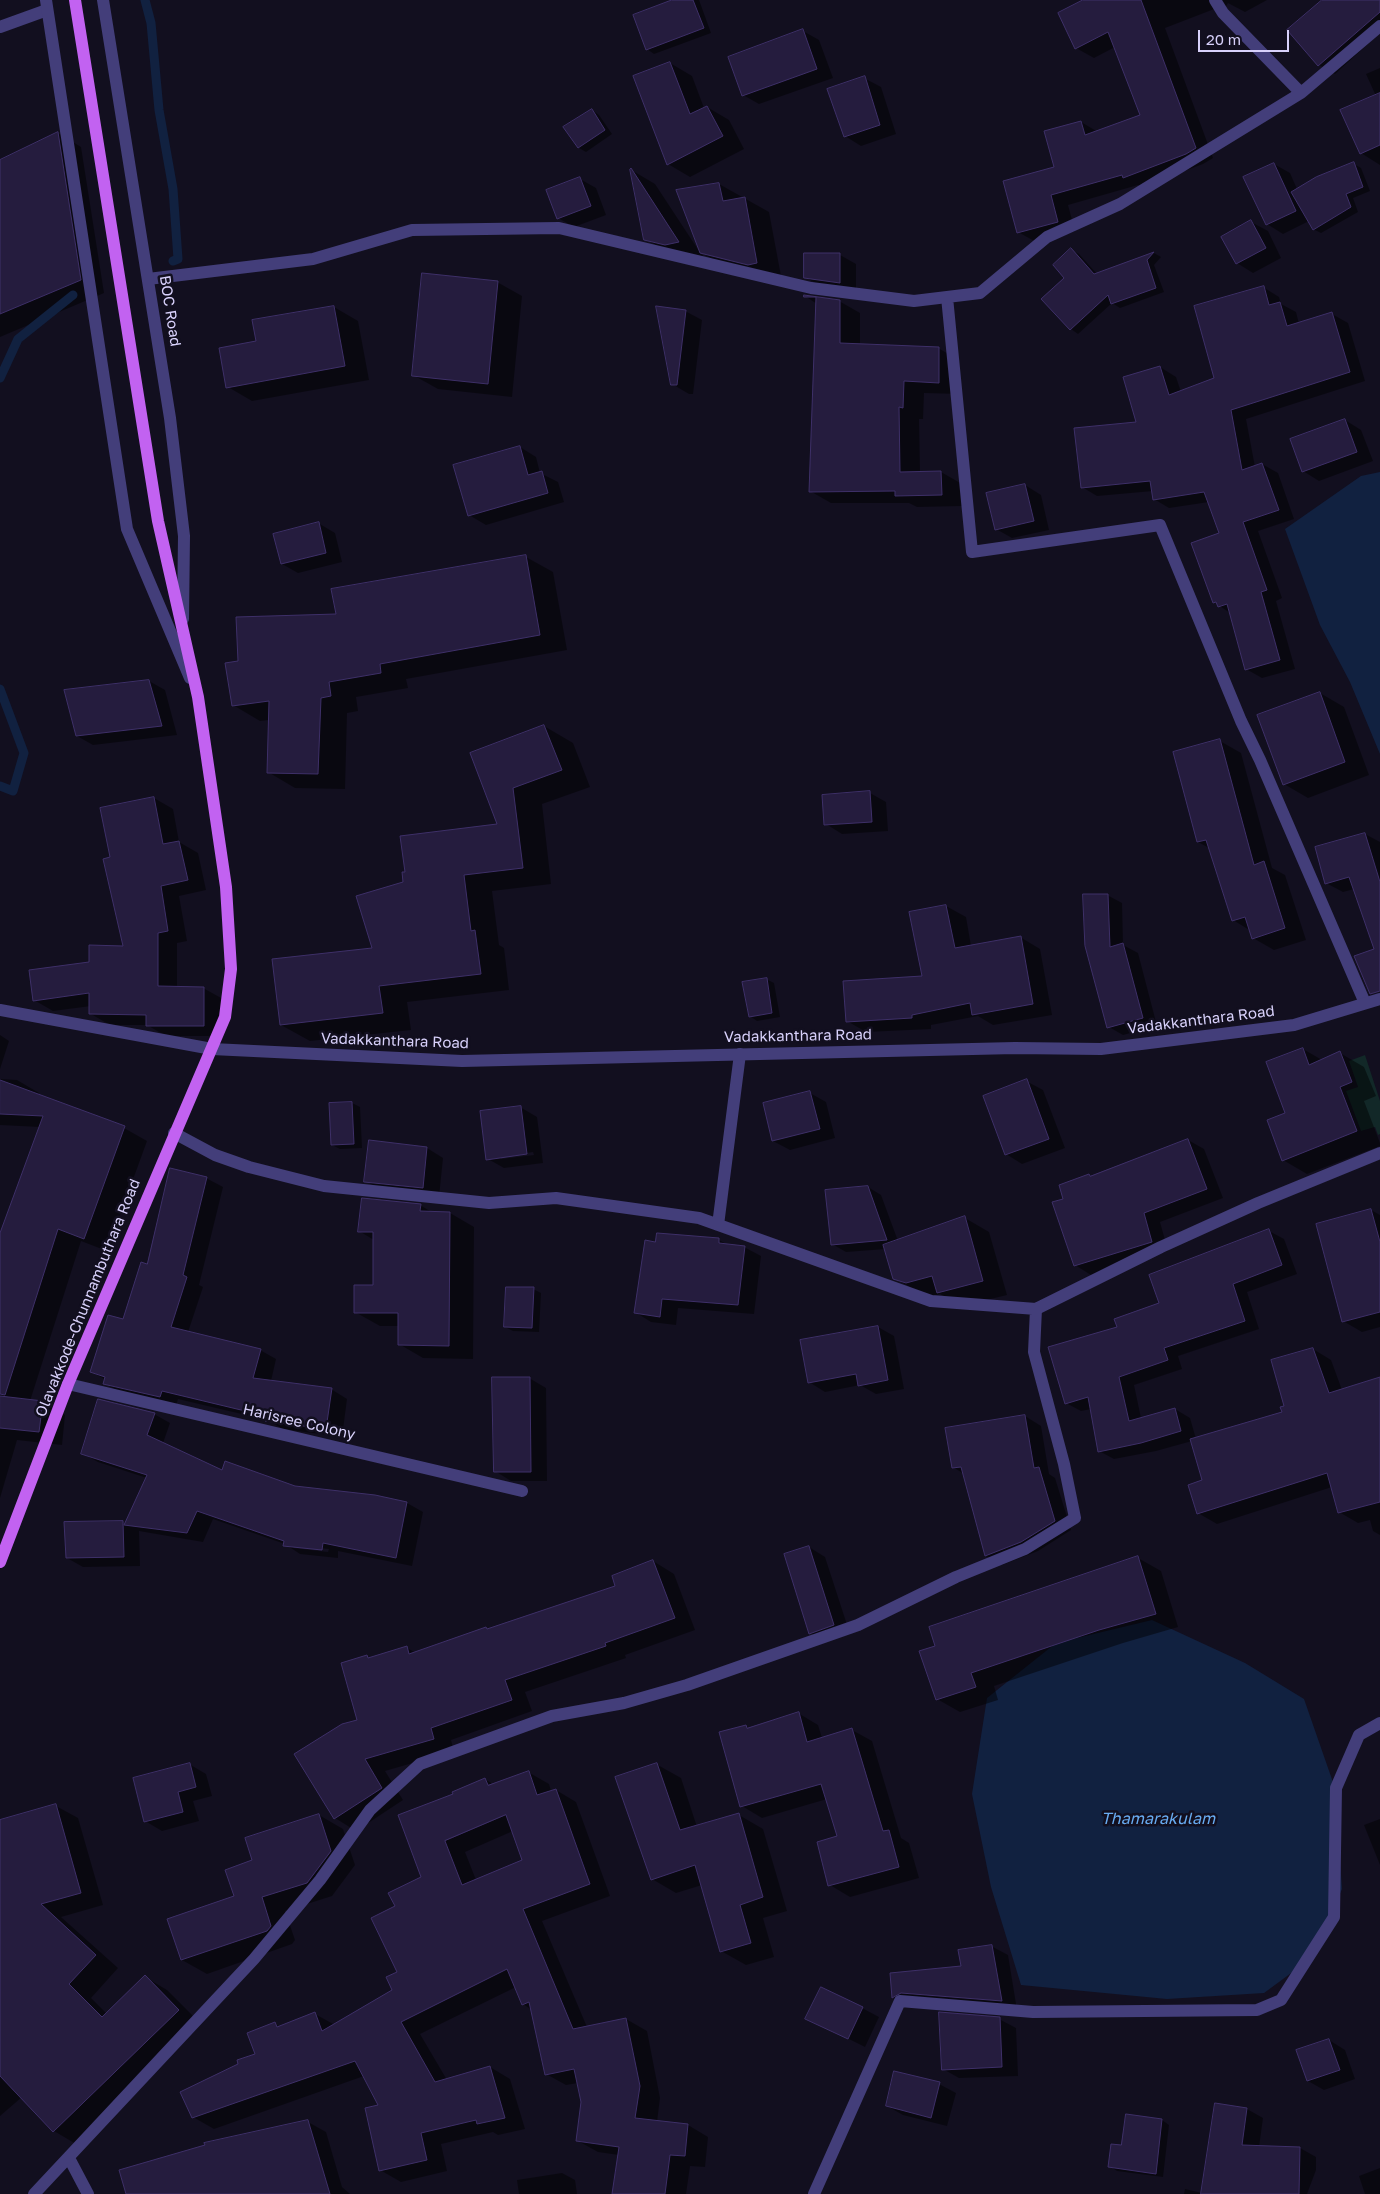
<!DOCTYPE html>
<html>
<head>
<meta charset="utf-8">
<style>
	body { margin:0 }
	#map { position:relative; width:1380px; height:2194px; overflow:hidden; background:#120f1f; font-family:"Golos Text",sans-serif }
	canvas { display:block }
	.scale { position:absolute; left:1198px; top:30px; width:91px; height:22px; box-sizing:border-box; border:2px solid #d8d1fb; border-top:0; padding-left:6px; font-size:15px; line-height:18px; white-space:nowrap; color:#d8d1fb; -webkit-text-stroke:4px #120f1f; paint-order:stroke }
</style>
</head>
<body>
<div id="map">
<canvas width="1380" height="2194"></canvas>
<div class="scale">20 m</div>
</div>
<script>
const context = document.querySelector('canvas').getContext('2d');
context.lineJoin = 'round';
function paint(path, color) { context.fillStyle = color; context.fill(path, 'evenodd'); }
function strokePath(path, color, width, dash) { context.strokeStyle = color; context.lineWidth = width; context.lineCap = dash ? 'butt' : 'round'; context.setLineDash(dash || []); context.stroke(path); }
function write(font, color, halo, rows, align = 'center') {
  context.font = font + ' "Golos Text",sans-serif'; context.lineWidth = 5; context.setLineDash([]); context.textBaseline = 'middle'; context.strokeStyle = halo; context.fillStyle = color; for (const [text, x, y, turn = 0] of rows) {
    context.save(); context.translate(x, y); context.rotate((+turn || 0) * Math.PI / 180); context.textAlign = isNaN(turn) ? turn : align; if (halo) context.strokeText(text, 0, 0); context.fillText(text, 0, 0); context.restore();
  }
}
const green = new Path2D(`
	M1365 1055 1380 1101V1134L1378 1135 1375 1127 1361 1131 1346 1091 1358 1087 1349 1061Z`);
const water = new Path2D(`
	M1380 472V754L1350 682 1320 625 1285 529 1361 476Z
	M1152 1620 1245 1663 1304 1699 1335 1788 1342 1889 1313 1957 1264 1993 1167 1999 1021 1985 991 1887 972 1794 987 1698 1056 1643Z`);
const shadow = new Path2D(`
	M676 0H699L711 33 654 54 647 49Z
	M1086 0H1267L1245 12 1228 3 1225 8 1222 6 1165 28 1213 158 1203 164 1142 187 1138 185 1068 205 1075 231 1036 242 1018 232 1081 122 1098 132 1141 116 1115 47 1094 58 1076 48Z
	M1324 0H1380V33L1335 74 1319 65Z
	M803 31 819 40 833 78 759 104 743 95Z
	M670 63 692 76 704 108 707 107 729 120 744 149 690 177 668 164Z
	M1380 68V165L1361 153 1376 96 1366 74Z
	M864 78 881 87 896 134 861 146 845 136Z
	M592 110 599 115 612 134 586 152 579 148 565 128Z
	M58 133 81 147 104 293 0 337V161Z
	M1274 164 1290 173 1297 189 1354 164 1361 168 1370 191 1353 198 1358 212 1321 233 1313 229 1309 221 1283 234 1267 224Z
	M633 171 655 184 699 251 719 184 769 212 781 276 726 267 700 252 703 256 670 253 645 239Z
	M580 179 596 188 606 215 574 227 558 218Z
	M1251 222 1268 231 1281 258 1253 273 1237 263Z
	M1071 250 1079 254 1097 274 1154 253 1161 257 1154 265 1164 292 1120 308 1112 303 1078 334 1071 329Z
	M840 255 856 264V292L822 287 805 277Z
	M497 282 522 296 512 397 438 389 413 375Z
	M1263 287 1279 297 1281 304 1296 312 1299 324 1332 314 1348 323 1365 381 1246 419 1255 467 1262 464 1278 473 1294 519 1258 531 1282 598 1276 601 1295 669 1262 678 1246 669 1230 613 1214 602 1220 534 1209 502 1169 508 1154 499 1153 491 1097 496 1082 487 1138 423 1160 367 1176 377 1181 392 1216 378Z
	M805 296 839 301 860 313V345L938 348 959 360 960 394 924 393 923 419H919L920 472H941L962 484V506L917 507 909 503H831L810 491 817 304Z
	M334 307 358 321 369 380 252 401 228 387 257 342Z
	M685 311 702 320 693 394H689L672 384Z
	M1345 420 1361 430 1373 461 1319 481 1303 471Z
	M520 447 536 457 540 473 558 482 564 502 486 525 469 515Z
	M1025 485 1041 495 1049 530 1012 538 996 529Z
	M318 523 335 533 342 562 298 573 282 564Z
	M526 557 553 572 567 650 406 679 408 688 356 697 358 711 347 713 345 789 295 788 268 772 269 720 260 721 233 705 239 662 337 615Z
	M149 681 165 690 177 735 93 745 77 736Z
	M1320 693 1344 707 1369 775 1308 798 1284 784Z
	M544 726 573 743 590 787 542 804 551 884 492 891 499 945 504 948 509 990 407 1002 411 1030 310 1041 281 1025 373 949 404 883 406 873 499 825 472 754Z
	M1220 741 1241 753 1272 868 1285 875 1306 940 1274 950 1253 938 1251 931 1233 920 1209 848 1198 842Z
	M870 793 886 802 888 831 842 834 826 824Z
	M154 798 173 809 179 842 198 853 206 890 179 896 187 941 177 943V988H203L223 999 222 1036H166L147 1025H110L91 1014V1006L53 1011 34 1000 91 963 124 947 111 858Z
	M1365 834 1380 842V992L1367 984 1376 949 1354 889 1343 892 1326 883Z
	M1107 895 1122 903 1123 945 1138 953 1157 1026 1123 1035 1109 1027Z
	M946 906 966 917 971 946 1020 937 1040 949 1052 1015 993 1025 978 1016 931 1025V1029L866 1032 847 1021 923 977Z
	M766 979 774 983 780 1017 757 1021 750 1016Z
	M0 1035 9 1041 0 1069Z
	M1303 1049 1322 1060 1340 1053 1364 1067 1376 1096 1364 1101 1380 1143V1146L1307 1174 1283 1160 1287 1114Z
	M0 1079 17 1080 39 1093V1096L124 1128 147 1141 107 1251 81 1241 30 1401 42 1402 65 1415 62 1445 17 1440 0 1498V1237L40 1127 0 1125Z
	M1026 1081 1043 1090 1065 1148 1022 1164 1006 1154Z
	M810 1093 826 1102 835 1138 790 1150 773 1141Z
	M352 1103 360 1107 362 1148 340 1149 332 1145Z
	M520 1107 537 1117 543 1163 504 1168 488 1159ZM533 1152 534 1155 501 1159V1157Z
	M1188 1140 1204 1149 1223 1198 1160 1222 1168 1251 1091 1275 1075 1265 1089 1175 1092 1177Z
	M427 1148 443 1158 439 1197 382 1191 366 1181Z
	M206 1178 223 1187 199 1285 203 1287 188 1332 260 1350 276 1359 271 1381 331 1389 347 1399 342 1437 283 1429 267 1420 178 1399 176 1406 121 1393 104 1383 106 1380 92 1372 124 1321 148 1265Z
	M868 1187 881 1195 898 1241 965 1218 989 1232 1007 1295 962 1306 940 1294 931 1297 919 1292 894 1278 886 1249 846 1252 832 1244Z
	M420 1205 433 1213H450L474 1227 473 1359 423 1358 399 1344V1326H380L355 1312 374 1286V1240L359 1231Z
	M1371 1210 1380 1215V1327L1362 1332 1343 1321Z
	M1269 1231 1284 1239 1297 1274 1247 1292 1259 1329 1178 1356 1182 1369 1134 1385 1141 1418 1175 1409 1190 1418 1196 1439 1284 1413 1313 1349 1331 1360 1342 1390 1380 1377V1535L1373 1531 1370 1520 1358 1523 1339 1512 1332 1487 1217 1524 1198 1513 1204 1481 1192 1441 1156 1451 1114 1459 1099 1451 1091 1409 1081 1411 1066 1403 1118 1328 1161 1304Z
	M719 1240 728 1245 744 1247 761 1256 754 1314 678 1308 676 1325 651 1322 635 1312 656 1243Z
	M533 1289 541 1293 539 1332 513 1331 505 1327Z
	M878 1327 894 1336 904 1389 876 1394 860 1385 825 1392 809 1382Z
	M529 1378 546 1388 547 1481H511L495 1471Z
	M154 1414 170 1423 163 1443 223 1472 295 1487 374 1496 407 1503 423 1512 412 1566 338 1551V1558L300 1554 285 1544 213 1519 203 1542 139 1531 140 1566 83 1567 67 1558 123 1523 126 1524 147 1478 98 1462 82 1453ZM291 1545 329 1549 328 1552 294 1548Z
	M1025 1416 1041 1426 1049 1474 1055 1478 1071 1530 1038 1551 1002 1565 986 1556 964 1474 953 1467Z
	M809 1547 825 1557 850 1634 826 1642 810 1633Z
	M1138 1558 1161 1571 1178 1627 1123 1643 994 1686 998 1700 960 1712 937 1699 921 1652Z
	M653 1561 674 1574 695 1630 625 1655 626 1658 525 1692 532 1711 451 1740 454 1751 385 1771 403 1800 356 1831 335 1818 296 1755 359 1720 367 1657 370 1659 407 1648 416 1653 486 1628 489 1630 617 1586Z
	M798 1713 818 1725 822 1738 852 1730 872 1741 901 1838 909 1843 919 1878 850 1897 830 1885 838 1837 827 1799 762 1818 742 1806 746 1726 749 1728Z
	M189 1764 206 1774 212 1796 193 1801 199 1821 162 1831 145 1821Z
	M656 1764 681 1778 697 1827 739 1815 763 1829 787 1911 763 1918 774 1957 746 1965 721 1951 702 1885 676 1893 652 1879Z
	M528 1772 549 1784 551 1791 556 1790 576 1802 610 1896 542 1921 587 2027 626 2019 647 2031 660 2098 657 2122 688 2125 708 2137 705 2167 690 2166 686 2194H614L619 2155 598 2152 578 2141 582 2102 578 2083 566 2085 546 2074 532 2010 523 2004 516 1987 420 2034 447 2080 490 2067 510 2079 525 2129 498 2135 493 2132 441 2144 447 2171 401 2182 380 2170V2106L364 2076 214 2129 193 2117 240 2064 256 2054 275 2024 280 2027 315 2014 335 2025 394 1990 399 1972 396 1907 423 1877 455 1794 485 1779 494 1785ZM513 1831 524 1860 476 1880 465 1852Z
	M56 1806 78 1818 103 1905 61 1917 118 1968 91 1998 107 2014 145 1977 167 1990 200 2023 76 2144 54 2131 22 2097 0 2116V1821Z
	M319 1815 343 1829 355 1865 332 1896 285 1911 295 1940 292 1944 207 1974 182 1960 169 1919 236 1896 254 1861Z
	M1380 1819V1865L1364 1825Z
	M991 1946 1008 1955 1017 2010 909 2007 893 1998 891 1974 962 1967Z
	M862 2008 879 2017 865 2047 807 2018Z
	M999 2019 1016 2028 1018 2076 959 2078 943 2069Z
	M1329 2040 1345 2050 1355 2079 1324 2090 1308 2081Z
	M939 2084 956 2093 947 2126 903 2115 887 2106Z
	M1216 2104 1247 2109 1263 2118 1259 2147 1300 2148 1316 2157V2170L1307 2194H1184L1185 2189 1202 2193Z
	M1162 2120 1169 2125 1163 2177 1117 2171 1110 2166 1122 2147Z
	M308 2122 326 2132 342 2187 350 2194H127L207 2146Z
	M1380 2168V2194H1365L1359 2176Z
	M562 2173 575 2180 577 2194H519L517 2180Z`);
const stream = new Path2D(`
	M145 0 151 23 159 110 173 189 178 259 173 261
	M0 378 18 339 73 295
	M0 689 24 753 13 791 0 786`);
const building = new Path2D(`
	M672 0H693L704 28 646 50 633 15Z
	M1083 0H1141L1196 148 1186 154 1123 178 1122 175 1051 195 1058 222 1017 233 1003 181 1054 167 1044 131 1081 121 1085 135 1140 115 1108 32 1075 49 1058 13Z
	M1322 0H1380V12L1318 66 1287 30Z
	M803 29 817 69 742 96 728 57Z
	M670 62 690 114 707 106 723 136 667 165 633 76Z
	M865 76 880 125 844 137 827 89Z
	M1380 93V145L1360 154 1340 110Z
	M592 109 605 130 578 148 563 127Z
	M58 132 81 280 0 314V160Z
	M1354 162 1363 187 1346 194 1351 207 1313 230 1291 192 1316 177Z
	M1274 163 1296 211 1266 225 1243 177Z
	M630 169 631 168 679 242 665 245 644 240Z
	M580 177 591 206 557 219 546 190Z
	M719 183 723 201 745 197 757 263 748 265 700 253 676 190Z
	M1251 220 1266 248 1236 264 1221 237Z
	M1071 248 1094 274 1154 252 1147 260 1156 288 1111 304 1108 295 1070 330 1041 299 1064 278 1053 265Z
	M804 253H840V283L804 278Z
	M422 273 498 281 488 384 412 376Z
	M1264 286 1269 305 1280 302 1287 326 1332 312 1350 372 1231 410 1242 470 1262 463 1279 510 1243 522 1267 590 1261 592 1280 660 1245 670 1227 604 1218 607 1216 602 1213 603 1191 543 1219 533 1204 492 1153 500 1150 481 1081 488 1074 428 1136 422 1123 377 1160 366 1169 395 1214 378 1194 306Z
	M804 295 840 300V343L939 347V383L904 381 903 408 899 407 900 472 941 471 942 495 895 496V491L809 492 816 297H804Z
	M334 306 345 366 226 388 219 348 256 341 252 320Z
	M656 306 686 310 677 385H671Z
	M1345 419 1357 452 1302 472 1290 439Z
	M520 446 528 475 542 471 548 493 468 516 453 465Z
	M1025 484 1034 521 995 530 986 493Z
	M319 522 326 553 281 564 273 534Z
	M526 555 540 635 380 664 381 673 329 682 331 696 321 698 318 774 267 773 269 701 232 706 225 663 238 661 236 617 336 614 331 589Z
	M149 680 162 726 76 736 64 690Z
	M1320 692 1345 762 1283 785 1257 715Z
	M544 725 562 770 513 788 523 868 464 875 471 931 475 930 481 974 379 986 383 1013 280 1025 272 959 372 948 356 896 403 882 402 872H405L400 836 497 824 470 753Z
	M1220 739 1254 865 1264 861 1285 928 1252 939 1245 917 1232 921 1206 840 1197 842 1173 752Z
	M870 791 872 822 824 825 822 795Z
	M154 797 163 844 179 841 188 880 161 886 168 931 158 933V986L204 987V1026H146V1015L89 1014V993L33 1001 29 970 89 962V945L123 946 103 859 110 857 100 808Z
	M1365 833 1380 882V991L1370 994 1354 956 1374 949 1349 877 1325 884 1315 847Z
	M1083 894H1108L1110 947 1123 943 1143 1018 1107 1028 1085 946Z
	M946 905 955 948 1021 936 1033 1004 972 1015 970 1003 912 1015V1018L846 1022 843 981 922 976 909 912Z
	M767 978 772 1013 749 1017 742 982Z
	M1303 1048 1309 1065 1340 1051 1352 1082 1340 1087 1357 1131 1282 1161 1267 1120 1285 1113 1266 1062Z
	M1027 1079 1049 1139 1005 1155 983 1096Z
	M0 1080 125 1126 84 1239 58 1229 5 1395 0 1394V1233L43 1116 0 1114Z
	M810 1091 820 1129 772 1141 763 1103Z
	M352 1102 354 1144 331 1145 329 1103Z
	M521 1106 527 1154 486 1160 480 1111Z
	M1188 1139 1207 1189 1144 1213 1152 1242 1074 1266 1052 1202 1063 1199 1059 1185 1089 1174 1090 1176Z
	M369 1140 427 1147 423 1188 364 1182Z
	M170 1168 207 1177 183 1275 187 1277 171 1327 261 1349 253 1378 332 1388 326 1429 265 1421 266 1416 162 1391 160 1397 103 1384 105 1377 90 1372 108 1315 123 1319 141 1262 147 1264Z
	M868 1186 887 1240 831 1245 825 1190Z
	M362 1198 421 1204 420 1211 450 1212 449 1346 398 1345V1313H354V1285H373V1232H358Z
	M1371 1209 1380 1242V1312L1342 1322 1316 1224Z
	M965 1216 983 1281 937 1293 932 1276 906 1283 893 1279 883 1245Z
	M1269 1229 1282 1265 1233 1284 1245 1321 1164 1348 1168 1360 1119 1377 1129 1421 1175 1408 1181 1431 1141 1443 1098 1452 1088 1397 1065 1404 1048 1347 1117 1327 1114 1319 1159 1303 1149 1275Z
	M657 1233 719 1238V1243L745 1246 738 1305 662 1299 660 1317 634 1313 645 1240 655 1242Z
	M506 1287H534L532 1328 504 1327Z
	M878 1326 888 1380 858 1386 856 1374 808 1383 800 1340Z
	M1313 1348 1329 1393 1380 1377V1502L1338 1513 1327 1473 1197 1514 1188 1485 1202 1480 1190 1439 1282 1412 1280 1407 1284 1406 1271 1360Z
	M492 1377H530L531 1472H494Z
	M0 1396 43 1401 39 1432 0 1428Z
	M98 1399 155 1413 147 1435 222 1470 225 1461 295 1486 375 1495 407 1502 396 1558 323 1543 322 1550 283 1546 284 1541 197 1511 187 1533 124 1525 147 1475 81 1454Z
	M1025 1415 1034 1468 1039 1467 1055 1521 1021 1542 985 1556 961 1467 952 1468 945 1428Z
	M123 1521 124 1557 66 1558 64 1522Z
	M809 1546 834 1625 809 1634 784 1554Z
	M1138 1556 1156 1614 1099 1630 971 1673 976 1687 936 1700 919 1651 935 1646 929 1627Z
	M653 1560 675 1618 605 1643 606 1646 505 1680 512 1700 431 1728 434 1739 365 1759 382 1788 334 1819 294 1754 342 1724 357 1720 341 1663 367 1655 368 1658 407 1646 409 1654 486 1627 487 1629 615 1586 612 1576Z
	M799 1712 807 1742 852 1728 883 1831 889 1830 899 1867 828 1886 817 1842 837 1836 821 1784 740 1807 719 1732 746 1725 747 1728Z
	M190 1763 196 1787 178 1792 183 1812 144 1822 133 1778Z
	M657 1763 680 1830 739 1813 763 1897 740 1905 751 1943 720 1952 695 1865 651 1880 615 1777Z
	M529 1771 537 1795 556 1789 590 1884 523 1909 573 2029 626 2018 640 2086 635 2118 688 2124 685 2156 670 2155 665 2194H612L619 2147 576 2141 581 2102 574 2069 545 2075 529 2002 522 2005 507 1969 401 2022 435 2082 490 2066 505 2118 477 2124 476 2120 421 2133 427 2160 379 2171 365 2108 378 2105 355 2061 192 2118 180 2092 238 2064 237 2060 255 2054 247 2033 275 2022 277 2027 315 2012 322 2031 392 1990 386 1977 397 1972 371 1918 395 1906 388 1893 421 1877 398 1815 453 1794 452 1792 485 1778 488 1785ZM506 1815 522 1860 462 1885 445 1841Z
	M56 1804 81 1893 41 1904 96 1955 69 1984 102 2017 145 1975 179 2010 53 2132 0 2076V1820Z
	M319 1814 331 1851 307 1883 262 1897 271 1926 267 1931 181 1960 167 1919 234 1896 225 1870 252 1860 245 1838Z
	M992 1945 1002 2001 901 1993 892 1998 890 1973 961 1966 958 1950Z
	M821 1987 863 2007 848 2039 805 2019Z
	M939 2012 1000 2017 1002 2067 942 2070Z
	M1329 2039 1340 2070 1307 2081 1296 2050Z
	M894 2071 940 2082 931 2118 886 2106Z
	M1215 2103 1247 2108 1242 2145 1300 2147 1299 2194H1201Z
	M1126 2114 1162 2119 1156 2174 1108 2167 1111 2144 1121 2145Z
	M308 2120 330 2194H126L119 2170 205 2145 204 2143Z`);
const minor = new Path2D(`
	M1215 0 1223 13 1301 93
	M0 27 47 10
	M148 279 313 259 412 230 559 228 811 288 914 301 980 293 1047 237 1120 204 1301 93 1380 26
	M947 297 972 552 1160 525 1241 721 1260 760 1365 1003
	M174 1133 215 1155 249 1167 324 1186 489 1203 556 1198 699 1218 931 1301 1036 1309
	M718 1225 740 1054
	M68 1384 522 1491
	M69 2158 88 2194
	M34 2194 254 1959 320 1880 370 1810 420 1764 552 1716 624 1703 687 1685 858 1625 956 1577 1025 1549 1075 1518 1064 1464 1034 1352 1036 1309 1161 1247 1258 1203 1380 1153
	M814 2194 900 2001 1033 2012 1257 2010 1281 2000 1334 1917 1336 1788 1359 1735 1380 1723`);
const tertiary = new Path2D(`
	M46 0 127 529 190 678
	M103 0 170 418 184 536 183 619
	M0 1010 212 1049 462 1061 1015 1048 1101 1049 1294 1025 1380 999`);
const primary = new Path2D(`
	M0 1562 68 1384 225 1017 231 969 226 887 198 697 158 521 75 0`);
const streetNames = [
	["BOC Road",170,311,81],
	["Vadakkanthara Road",1201,1020,-7],
	["Vadakkanthara Road",798,1036,-1],
	["Vadakkanthara Road",395,1041,2],
	["Olavakkode-Chunnambuthara Road",88,1298,-68],
	["Harisree Colony",299,1422,13]
];
const waterNames = [
	["Thamarakulam",1158,1819]
];
paint(green, '#122828');
paint(water, '#112140');
paint(shadow, '#0007');
strokePath(stream, '#112140', 9);
paint(building, '#251c3e');
strokePath(building, '#3e3068', 1);
strokePath(minor, '#433e7a', 12);
strokePath(tertiary, '#433e7a', 12);
strokePath(primary, '#c262f1', 12);
write('15px', '#d8d1fb', '#120f1f', streetNames);
write('italic 16px', '#68abf1', '#120f1f', waterNames);
</script>
</body>
</html>
